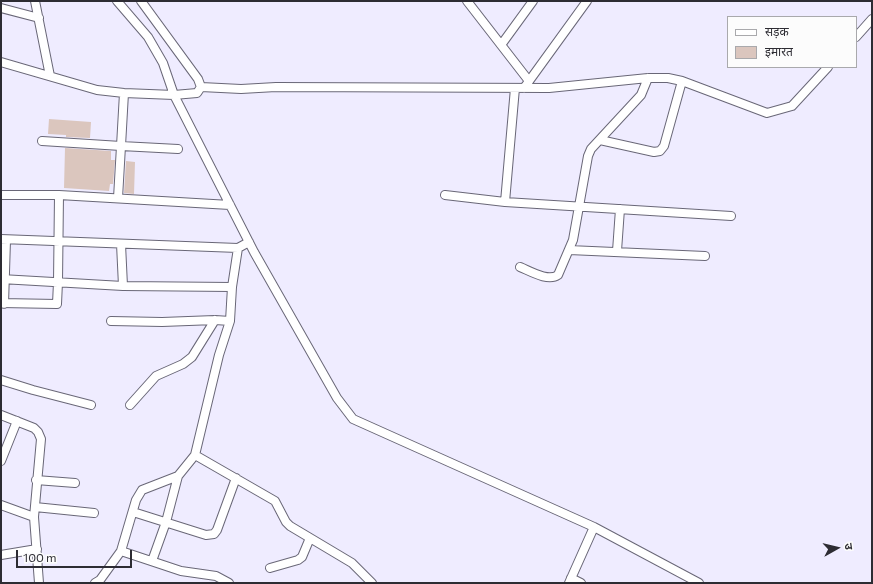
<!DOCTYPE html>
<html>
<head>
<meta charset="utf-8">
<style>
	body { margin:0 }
	#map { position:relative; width:873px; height:584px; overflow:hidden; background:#efecff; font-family:Commissioner,"Noto Sans Devanagari",sans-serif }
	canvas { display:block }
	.frame { position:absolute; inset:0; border:2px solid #2d2c33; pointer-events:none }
	.legend { position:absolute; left:727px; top:16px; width:130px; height:52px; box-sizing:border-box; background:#fcfcfc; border:1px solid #a9a9ac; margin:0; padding:5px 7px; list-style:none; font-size:12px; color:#2d2c33 }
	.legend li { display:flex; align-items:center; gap:8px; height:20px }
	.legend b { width:20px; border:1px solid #a9a9ac }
	.north { position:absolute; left:817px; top:528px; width:40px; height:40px; -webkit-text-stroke:3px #fcfcfc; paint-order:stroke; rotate:82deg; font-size:11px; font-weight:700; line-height:16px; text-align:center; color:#2d2c33 }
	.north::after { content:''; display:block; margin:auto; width:14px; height:18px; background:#2d2c33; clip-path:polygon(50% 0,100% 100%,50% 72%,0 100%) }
	.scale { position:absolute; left:16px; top:550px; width:116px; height:18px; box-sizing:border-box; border:2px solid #2d2c33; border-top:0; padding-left:5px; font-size:12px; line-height:14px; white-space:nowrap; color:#2d2c33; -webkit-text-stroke:3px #fcfcfc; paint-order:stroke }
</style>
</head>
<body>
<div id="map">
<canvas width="873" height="584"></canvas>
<div class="frame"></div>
<ul class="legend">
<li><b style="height:5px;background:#fff"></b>सड़क</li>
<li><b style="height:11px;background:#dbc6be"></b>इमारत</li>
</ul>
<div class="north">उ</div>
<div class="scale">100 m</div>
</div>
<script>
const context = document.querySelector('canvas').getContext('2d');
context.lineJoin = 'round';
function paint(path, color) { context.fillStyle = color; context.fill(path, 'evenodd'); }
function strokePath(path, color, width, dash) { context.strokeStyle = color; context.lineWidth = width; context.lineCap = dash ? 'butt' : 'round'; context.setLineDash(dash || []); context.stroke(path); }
const building = new Path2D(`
	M49 119 91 122 90 138 66 137V135L48 134Z
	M65 148 111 151V160H115L113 184H110L109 191 64 188Z
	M126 161 135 162 134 194 124 193Z`);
const minor = new Path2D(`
	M35 1 50 76
	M117 1 148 37 163 63 174 95 230 205 254 252 337 398 353 419 594 527 699 583
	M467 1 529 81
	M1 8 39 18
	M856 37 872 19
	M501 45 533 1
	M1 62 97 90 124 93 174 95 197 93 201 87 198 79 141 1
	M201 87 241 89 276 87 549 88 648 78H668L682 81 767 113 792 106 828 67
	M524 88 587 1
	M600 140 654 152 660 151 664 146 682 81
	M42 141 121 146 124 93
	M1 195H59L230 205
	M445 195 505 202 731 216
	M118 198 121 146 178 149
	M505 202 515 88
	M1 239 238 248
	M121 244 123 286
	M569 250 705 256
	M617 251 620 209
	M520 267C530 271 548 282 558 275L573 240 588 156 591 149 641 95 648 78
	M1 279 123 286 232 287
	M1 303 57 304 58 282 59 195
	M4 304 6 240
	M111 321 162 322 215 320 230 321
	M1 380 33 390 91 405
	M130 405 156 376 183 364 192 357 215 320
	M1 415 34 428 38 432 41 439 34 517
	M195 455 275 501 286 522 290 526 352 563 372 583
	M1 461 17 421
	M36 480 75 483
	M1 505 34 517 39 583
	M35 507 94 513
	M133 512 206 535 214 534 217 530 236 478
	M121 551 181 571 216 576 229 583
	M1 555 37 549
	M152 561 166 522 178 476
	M270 568 298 560 302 557 310 538
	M571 578 581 583
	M95 583 100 580 121 551 136 500 142 490 178 476 195 455 219 355 230 321 232 287 238 248 249 242
	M569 583 594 527`);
paint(building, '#dbc6be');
strokePath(minor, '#696777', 10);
strokePath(minor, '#fff', 8);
</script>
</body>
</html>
